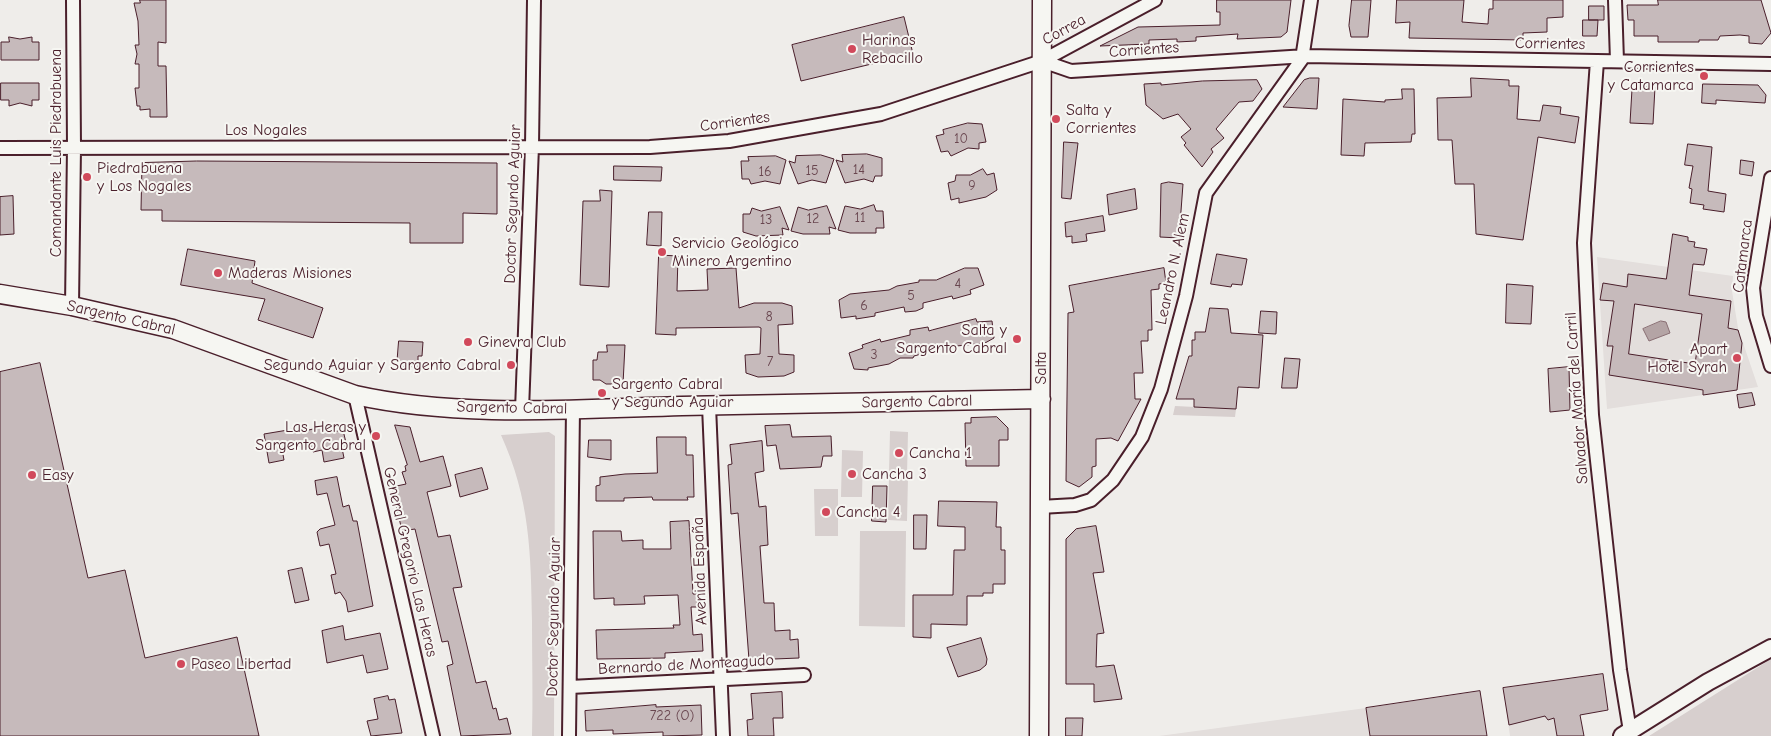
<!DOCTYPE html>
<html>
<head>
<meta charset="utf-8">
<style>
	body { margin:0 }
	canvas { display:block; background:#efedea }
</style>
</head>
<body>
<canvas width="1771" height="736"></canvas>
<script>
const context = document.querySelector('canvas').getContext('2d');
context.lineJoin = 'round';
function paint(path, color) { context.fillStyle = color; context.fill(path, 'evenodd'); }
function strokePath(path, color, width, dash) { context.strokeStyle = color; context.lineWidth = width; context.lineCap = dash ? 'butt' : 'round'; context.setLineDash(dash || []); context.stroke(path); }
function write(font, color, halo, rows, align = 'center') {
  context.font = font + ' "Comic Neue",sans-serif'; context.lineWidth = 4; context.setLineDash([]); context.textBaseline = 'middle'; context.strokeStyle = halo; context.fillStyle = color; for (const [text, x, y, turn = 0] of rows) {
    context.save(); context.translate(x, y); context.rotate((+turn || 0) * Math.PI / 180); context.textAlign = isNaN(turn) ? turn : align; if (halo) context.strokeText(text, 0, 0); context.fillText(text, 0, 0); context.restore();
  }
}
const built = new Path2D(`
	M1597 257 1733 276 1732 291 1738 328 1758 387 1607 409Z
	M1548 681 1557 736H1510L1503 688Z
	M1366 708 1370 736H1159Z`);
const green = new Path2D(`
	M1175 406 1236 409 1235 417 1173 415Z
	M890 431 908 432 907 475 889 474Z
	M549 432 555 436 554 736H532C533 698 532 660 532 622 531 553 530 499 501 435Z
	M842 450 863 451 862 497H841Z
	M889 477H908L907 521 888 520Z
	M814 489H838V536H815Z
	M860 531H906L905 627 859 626Z
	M1771 659V736H1649Z`);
const water = new Path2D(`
	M1661 321 1666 322 1670 333 1649 341 1643 329Z`);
const building = new Path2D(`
	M140 0H166V43L158 42V66H166L167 117H150V109L140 110V106H137L135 88H139V64H135L137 54 135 45H139L138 21 134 3H140Z
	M1217 0H1291L1287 32 1281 37 1237 39 1238 34 1196 37V41L1177 42V39L1149 40V44L1100 46 1138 27 1220 25V12H1217Z
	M1352 0H1371L1368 37H1351L1349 26Z
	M1397 0H1464L1462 22 1488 24 1489 9H1493V0H1563V17L1547 18V32L1523 33V40L1409 38 1410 22 1396 23Z
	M1658 0H1761L1771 33 1762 44 1749 43V36L1740 35 1720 36 1718 40H1699V42H1658V36H1634V20H1628L1627 5H1658Z
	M1589 6H1604V20H1589Z
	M904 17 913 54 801 81 792 45Z
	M1583 20H1598L1597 36H1583Z
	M9 37 20 39 32 37V42H39V60H1V42H9Z
	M1310 78H1319L1317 109 1283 107 1304 80Z
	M1471 78 1509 80V86H1519L1517 119 1540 121 1543 105 1561 107 1560 114 1579 117 1575 143 1538 137 1523 240 1476 234 1474 184H1455L1452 140H1438L1437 98 1471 97Z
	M1257 80 1262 89 1253 101 1239 102 1216 129 1224 138 1211 149 1213 152 1202 167 1184 145 1186 143 1181 137 1191 129 1178 114 1163 119 1146 105 1144 84 1161 83V85L1202 81Z
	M1 83H39V100H32V106L20 103 9 106V100H1Z
	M1703 84 1758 85 1766 95 1765 103 1716 100V104L1702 103Z
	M1640 86 1655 87 1653 124 1630 123 1632 89 1639 90Z
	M1402 89H1414L1415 134H1412L1411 142 1365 143 1364 156 1341 155 1343 99 1385 102V100L1402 99Z
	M968 123 982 124 986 142 979 143V149L968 148 951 156 948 151 941 152 936 136 944 134 943 130Z
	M1064 142 1078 143 1071 199 1062 198Z
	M1688 144 1712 147 1708 191 1726 194 1724 212 1703 209 1704 205 1690 203 1692 189 1689 188 1693 166 1685 165Z
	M867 154 882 158V176H875L873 182 864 179 845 183 836 160 843 162 842 155Z
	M821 155 834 159 826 183 812 180 798 184 789 161 795 163 796 156Z
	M776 156 786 160 780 184 765 181 751 184 749 179H742L741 161H749L748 157Z
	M1741 160 1754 162 1752 176 1740 174Z
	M197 161 497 163V214L463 213V243H410V223L162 221V210H141L142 163Z
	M614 166 662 167 661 181 614 180Z
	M983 169 987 175 994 173 997 190 986 197 959 203V198L951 200 948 183 955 181 956 175H970Z
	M1169 182 1183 184 1179 238 1160 237 1161 184Z
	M1135 189 1137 209 1109 215 1107 195Z
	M600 190 612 191 609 287 580 285 583 201H600Z
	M13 196 14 234 0 235V197Z
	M874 205 876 211H883L884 228H876V233H850L838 230 845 206 860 209Z
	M827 206 836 229 829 227 830 234H803L791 231 798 207 808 210Z
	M780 207 789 230 782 228 783 235 756 236 743 232V214H750L752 208 761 211Z
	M649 212H662L661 246 647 245Z
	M1103 216 1105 231 1086 234 1087 241 1072 243V236L1066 237 1065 223Z
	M1673 234 1688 237V241L1695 242 1694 247 1707 249 1704 265 1693 264 1689 295 1731 301 1728 328 1738 330 1742 343 1737 390 1703 395V390L1609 375 1613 346H1607L1614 301 1600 300 1603 283 1627 287 1628 274 1666 279ZM1635 304 1702 314 1695 364 1629 354Z
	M188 249 255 261 252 283 323 308 313 338 258 320 265 299 181 285Z
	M1217 254 1247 259 1242 285 1232 284 1231 287 1211 284Z
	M659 255 678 256 677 291 708 290 707 269 736 268 739 308 754 303H782L792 306 793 324 778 325 779 354 794 355V372L784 376 758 377 746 373 745 355 760 354 761 328 759 327 676 328V335L656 334Z
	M965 268H978L984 285 970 290 971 294 953 299 952 296 923 303V308L916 311 905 312 904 307 875 313V316L856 319V316L841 318 839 300 850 294 889 290 897 286 919 282V280H936Z
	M1164 268 1166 283 1159 284V289L1151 290 1152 330H1148V341H1141L1143 373H1134L1135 399H1141L1118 441 1111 438 1096 439V466L1092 467V477L1079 487 1066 481 1068 313 1074 312 1069 286Z
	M1507 284 1533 286 1531 324 1506 323Z
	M1210 308 1228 309 1231 333 1263 335 1259 388 1238 387 1236 409 1194 407V399H1176L1189 356H1192V340H1195V332H1205Z
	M1261 311 1277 312 1276 334 1259 333Z
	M976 319 977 322 992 321 994 338 985 343 947 347 914 356 913 358H900L889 364 868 368V370L854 369 849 353 863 348 862 345 880 339 881 342 910 335V330L928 327 929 331 932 330Z
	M399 341 423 342 422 356H418V367L397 366Z
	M607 345H625L623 384H606L600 380H593V360H597L598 352H607Z
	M1285 358 1300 359 1297 388H1282Z
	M40 363 88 578 125 570 145 658 237 637 259 736H0V372Z
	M1569 367 1570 410 1550 412 1548 369Z
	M1752 393 1755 405 1739 408 1737 395Z
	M997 417 1008 428V440H999V466H966L965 423H971V418Z
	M331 425 332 432 343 430 347 447 342 448 344 458 324 462 322 450 313 452 311 444 282 449 284 460 269 463 264 434 294 429 295 433Z
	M395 425 410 427 420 462 443 456 451 486 427 492 433 516 438 537 450 535 462 587 453 588 476 683 486 681 493 709 496 708 499 720 507 718 511 734 461 736 447 666 453 664 448 641 442 642 415 529 402 531 392 487 406 484 402 472 406 471 405 466 407 465Z
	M790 425 792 437 831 436 832 456H823L821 467 780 469 776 445 767 446 765 426Z
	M657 437H686V455H693L694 497H687L688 500H653L652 497 624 498V501H596V486L600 485V477L625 474 657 473Z
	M589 440H611V460L588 457Z
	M762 441 764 471 755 473 759 507 766 506 768 545 760 546 764 603H774L775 631 790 630V640L798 639 799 658 749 660 738 513 731 514 728 465 732 464 730 445Z
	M482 468 488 489 460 497 455 475Z
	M337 477 343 507 349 505 353 521H357L373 606 348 612 346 601 340 592 335 594 331 575 336 574 329 544 320 546 317 532 320 529 335 525 327 493 317 495 315 481Z
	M873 486H887L886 522 872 521Z
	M939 501 997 502 996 527H1001V550H1005V584H993V593H983V596H967V625L931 624V638L913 637V595H953L954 550H965V527L938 526Z
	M914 515H927L926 549H914Z
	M689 521 693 594H697V607H691L693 635 702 634 703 651 665 653V658L597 659 596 630 674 628 673 625H680L678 595 644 596 645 604 614 605V598L594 599 593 531H621L622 541 643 540V549H671L670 522Z
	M1096 526 1104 572 1093 573 1104 633 1097 634 1096 667 1114 665 1122 699 1094 702V684H1066V539L1076 529Z
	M302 568 309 600 295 603 288 571Z
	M343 626 345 640 380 633 388 669 367 673 363 655 327 663 322 631Z
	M981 638 987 659 986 665 980 670 958 677 947 648Z
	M1603 674 1608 710 1580 715 1584 736H1557L1554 718 1548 720 1545 716 1509 725 1503 688Z
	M1480 691 1487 736H1370L1366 708Z
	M782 692 783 718H773L774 736H748L747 720 753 719 751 694Z
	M388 696 389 700 395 699 402 733 371 736 367 721 378 719 374 699Z
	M656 705V707L701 705 702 735 663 736V732L613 734V730L586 731 585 711Z
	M1066 718H1083L1082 736H1066Z`);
const minor = new Path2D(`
	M1615 0 1617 61
	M1042 61 1071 71 1306 56 1771 64
	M1597 61 1584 243 1592 415 1620 670 1630 731
	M0 148 650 147 729 141 881 114 1042 61 1155 0
	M1771 178 1753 288 1756 316 1771 366
	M72 306 74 147 73 0
	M355 395 433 736
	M709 406 723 736
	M522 410 532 146 534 0
	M1040 507 1075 505 1091 500 1113 480 1142 437 1161 389 1186 296 1206 193 1302 59 1311 0
	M570 687 804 675
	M569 736 573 409`);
const tertiary = new Path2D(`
	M1622 736 1708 682 1771 648`);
const secondary = new Path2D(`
	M0 294 72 306 173 329 355 395C458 418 576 409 682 406 801 403 921 402 1041 399
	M1039 736 1042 0`);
const markers = [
	[852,49,5,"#d1495b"],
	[1704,76,5,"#d1495b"],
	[1056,119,5,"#d1495b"],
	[87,177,5,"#d1495b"],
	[662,252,5,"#d1495b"],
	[218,273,5,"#d1495b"],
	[1017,339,5,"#d1495b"],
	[468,342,5,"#d1495b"],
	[1737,358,5,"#d1495b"],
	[511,365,5,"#d1495b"],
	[602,393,5,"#d1495b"],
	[376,436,5,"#d1495b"],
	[899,453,5,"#d1495b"],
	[852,474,5,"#d1495b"],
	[32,475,5,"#d1495b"],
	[826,512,5,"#d1495b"],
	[181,664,5,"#d1495b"]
];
const numberNames = [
	["10",961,139],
	["14",859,170],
	["15",812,171],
	["16",765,172],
	["9",972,186],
	["11",860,218],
	["12",813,219],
	["13",766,220],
	["4",958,284],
	["5",911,296],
	["6",864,306],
	["8",769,317],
	["3",874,355],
	["7",770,362],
	["722 (O)",672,716]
];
const streetNames = [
	["Correa",1064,30,-29],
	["Corrientes",1550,44,1],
	["Corrientes",1144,50,-4],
	["Corrientes",735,122,-8],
	["Los Nogales",266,130],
	["Comandante Luis Piedrabuena",56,153,-90],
	["Doctor Segundo Aguiar",513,204,-88],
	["Catamarca",1743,256,-83],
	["Leandro N. Alem",1173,269,-78],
	["Sargento Cabral",121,318,13],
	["Salta",1041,368,-90],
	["Salvador María del Carril",1577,398,-94],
	["Sargento Cabral",917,402,-1],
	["Sargento Cabral",512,408,1],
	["General Gregorio Las Heras",410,562,77],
	["Avenida España",700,571,-92],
	["Doctor Segundo Aguiar",554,617,-89],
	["Bernardo de Monteagudo",686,665,-3]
];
const poiNames = [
	["Harinas",862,40],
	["Rebacillo",862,58],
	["Corrientes",1694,67,"right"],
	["y Catamarca",1694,85,"right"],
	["Salta y",1066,110],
	["Corrientes",1066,128],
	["Piedrabuena",97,168],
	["y Los Nogales",97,186],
	["Servicio Geológico",672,243],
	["Minero Argentino",672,261],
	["Maderas Misiones",228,273],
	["Salta y",1007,330,"right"],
	["Sargento Cabral",1007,348,"right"],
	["Ginevra Club",478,342],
	["Apart",1727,349,"right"],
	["Hotel Syrah",1727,367,"right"],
	["Segundo Aguiar y Sargento Cabral",501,365,"right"],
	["Sargento Cabral",612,384],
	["y Segundo Aguiar",612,402],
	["Las Heras y",366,427,"right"],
	["Sargento Cabral",366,445,"right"],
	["Cancha 1",909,453],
	["Cancha 3",862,474],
	["Easy",42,475],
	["Cancha 4",836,512],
	["Paseo Libertad",191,664]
];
paint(built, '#e3dedc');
paint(green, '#d7cfce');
paint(water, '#b4a4a5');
strokePath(water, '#8a6f74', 1);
paint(building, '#c6babb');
strokePath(building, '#4a1f2b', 1);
strokePath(minor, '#4a1f2b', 16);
strokePath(tertiary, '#4a1f2b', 20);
strokePath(secondary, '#4a1f2b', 21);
strokePath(minor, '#f6f6f2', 12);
strokePath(tertiary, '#f6f6f2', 16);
strokePath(secondary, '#f6f6f2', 18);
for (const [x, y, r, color] of markers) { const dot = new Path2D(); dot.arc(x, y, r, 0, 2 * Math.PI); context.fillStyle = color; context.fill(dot); strokePath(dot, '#f6f6f2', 2); }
write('14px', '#69464f', null, numberNames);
write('16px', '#4a1f2b', '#f6f6f2', streetNames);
write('16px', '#4a1f2b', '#f6f6f2', poiNames, 'left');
</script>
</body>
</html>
